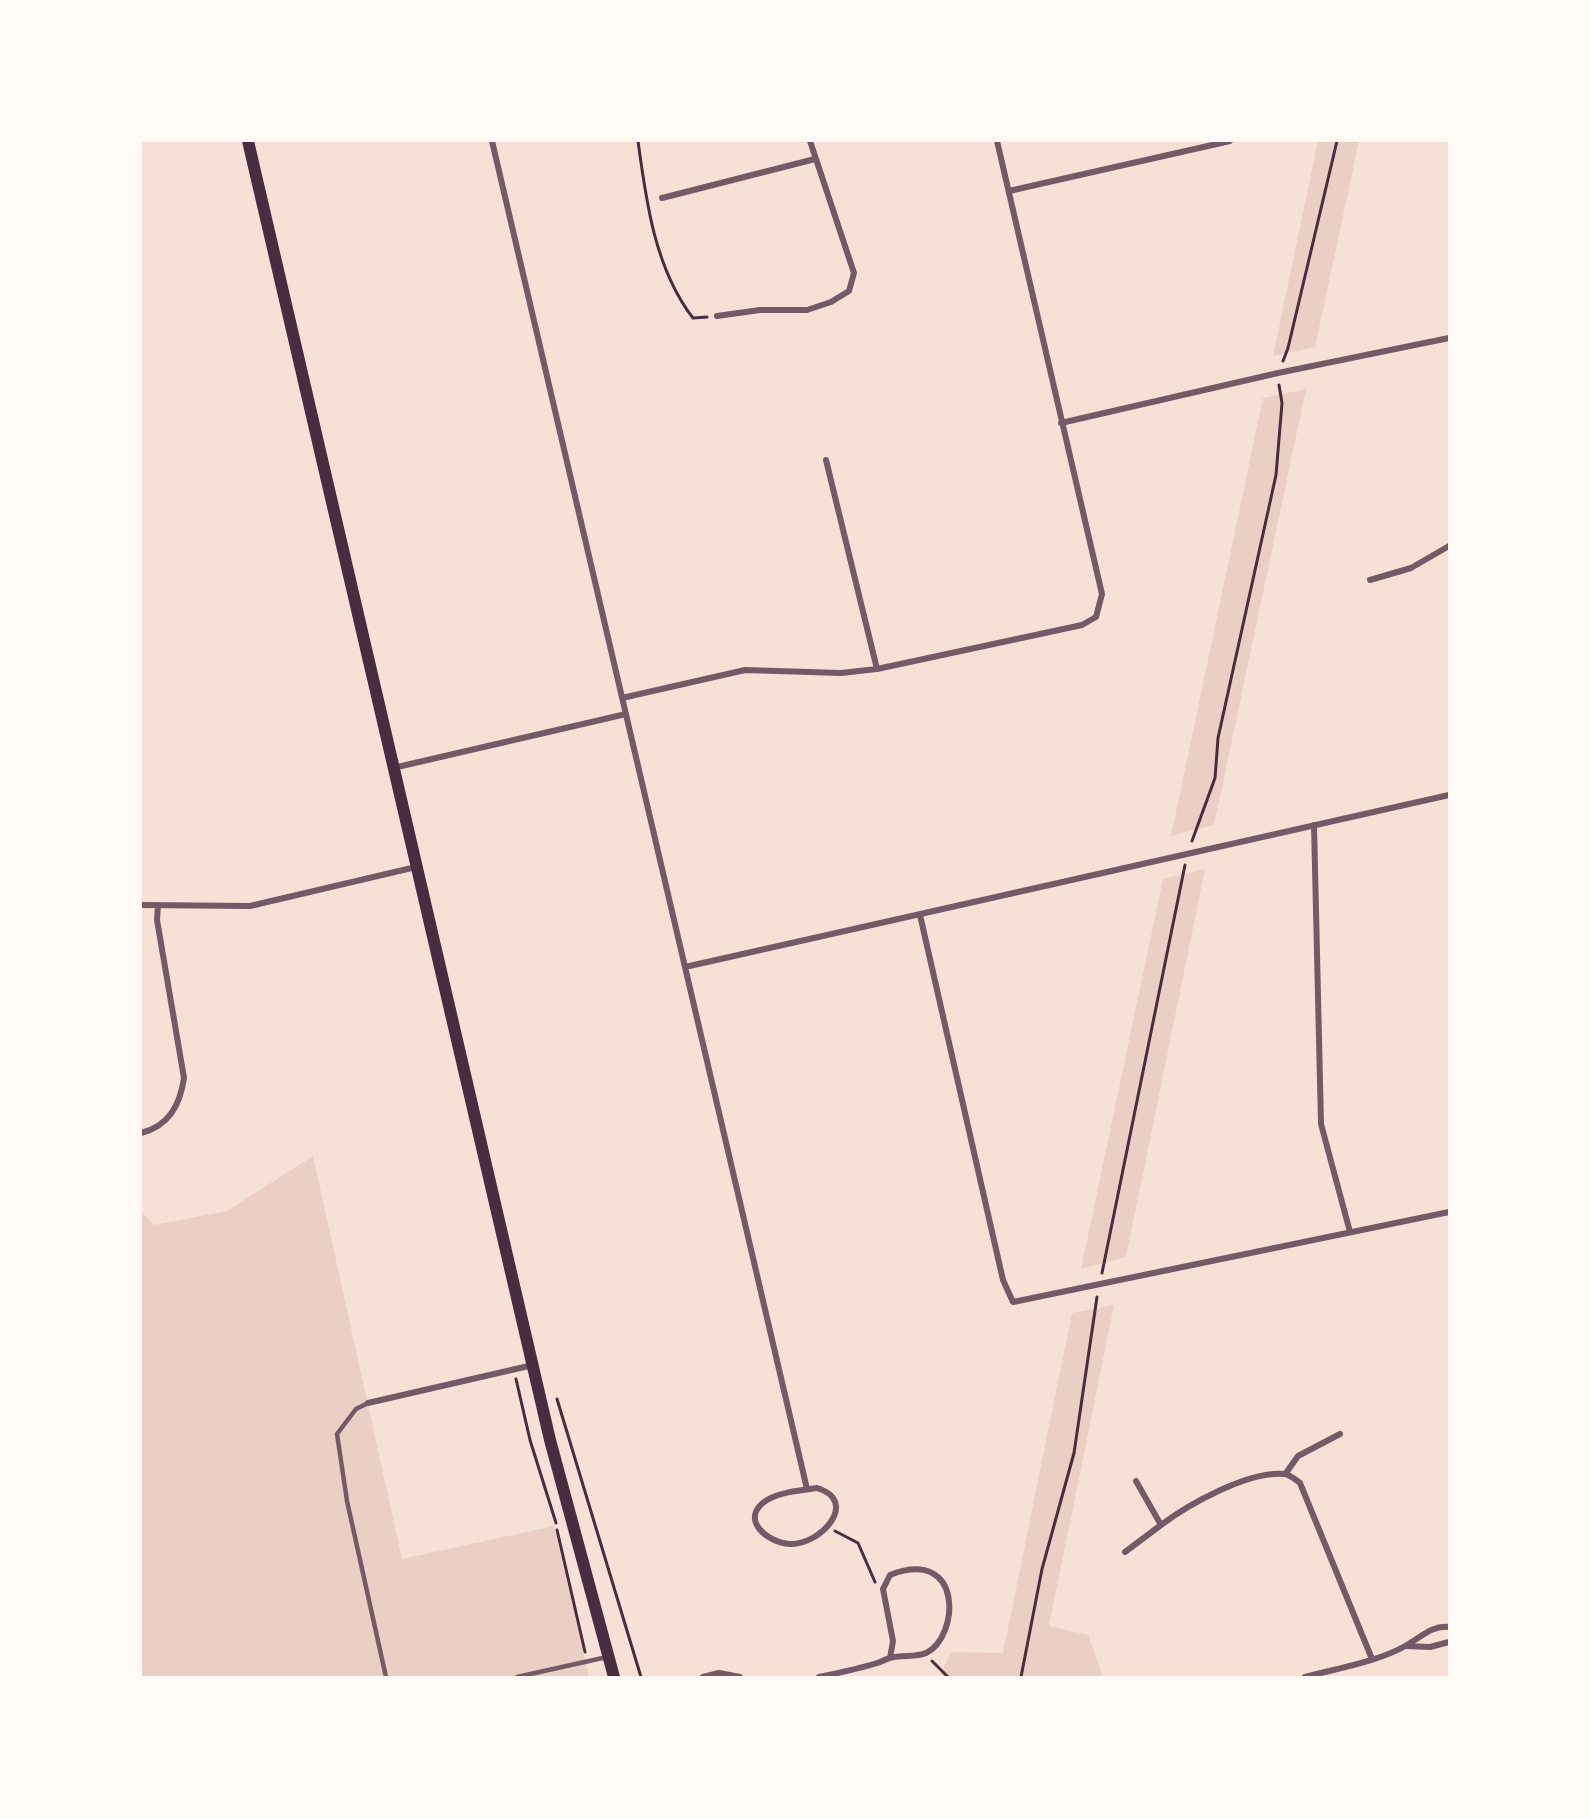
<!DOCTYPE html>
<html>
<head>
<meta charset="utf-8">
<style>
	body { margin:0 }
	#map { position:relative; width:1590px; height:1818px; overflow:hidden; background:#f7e1d7; font-family:Figtree,sans-serif }
	canvas { display:block }
	.frame { position:absolute; inset:0; border:142px solid #fffaf5; pointer-events:none }
</style>
</head>
<body>
<div id="map">
<canvas width="1590" height="1818"></canvas>
<div class="frame"></div>
</div>
<script>
const context = document.querySelector('canvas').getContext('2d');
context.lineJoin = 'round';
function paint(path, color) { context.fillStyle = color; context.fill(path, 'evenodd'); }
function strokePath(path, color, width, dash) { context.strokeStyle = color; context.lineWidth = width; context.lineCap = dash ? 'butt' : 'round'; context.setLineDash(dash || []); context.stroke(path); }
const green = new Path2D(`
	M1318 141H1359L1315 347 1273 356Z
	M1306 389 1214 825 1171 836 1263 398Z
	M1205 869 1126 1257 1081 1269 1163 879Z
	M313 1156 402 1559 554 1526 589 1677H141V1211L154 1225 227 1211Z
	M1114 1305 1049 1626 1088 1635 1103 1677H943L940 1674 952 1652 1003 1653 1072 1313Z`);
const path = new Path2D(`
	M638 141C646 201 655 269 693 318L707 317
	M1283 361 1288 348 1337 141
	M1192 841 1215 778 1218 738 1276 475 1282 403 1279 385
	M1102 1273 1185 865
	M516 1379 530 1440 556 1523
	M557 1399 641 1677
	M557 1530 585 1652
	M835 1531 858 1543 875 1582
	M932 1661 948 1677
	M1021 1677 1042 1569 1074 1453 1097 1297`);
const service = new Path2D(`
	M368 1403 356 1409 337 1434 347 1501 386 1677
	M517 1677 607 1657`);
const minor = new Path2D(`
	M492 141 807 1489
	M1009 191 1230 141
	M662 198 815 159
	M717 316 760 310H807L831 302 849 291 854 273 810 141
	M1061 423 1278 373 1449 338
	M826 460 877 669
	M1370 580 1411 568 1449 546
	M622 698 745 670 841 673 877 669 1082 625 1096 617 1102 594 997 141
	M393 768 626 714
	M1314 825 1321 1124 1350 1232
	M141 905 250 906 416 867
	M920 915 1003 1280 1013 1302 1449 1212
	M685 967 1449 795
	M141 1133C169 1126 180 1105 184 1078L157 920 158 905
	M368 1403 533 1365
	M1286 1473 1298 1456 1340 1434
	M817 1488C860 1501 821 1545 790 1544 767 1543 738 1518 767 1500 780 1492 802 1490 817 1488Z
	M1161 1525C1189 1504 1248 1471 1284 1474 1289 1474 1295 1479 1300 1483L1372 1659
	M1125 1552 1161 1525 1136 1481
	M1406 1646 1430 1647 1449 1642
	M703 1677 719 1673 740 1677
	M819 1677C838 1673 858 1669 877 1663 882 1662 885 1659 890 1658 901 1654 915 1658 926 1653 959 1638 965 1546 890 1575L883 1589 893 1641 890 1658
	M1305 1677C1338 1668 1378 1662 1407 1645 1421 1637 1432 1625 1449 1627`);
const secondary = new Path2D(`
	M248 141 550 1440 614 1677`);
paint(green, '#ebcfc5');
strokePath(path, '#4a2c40', 3);
strokePath(service, '#755966', 4.5);
strokePath(minor, '#755966', 6);
strokePath(secondary, '#4a2c40', 12);
</script>
</body>
</html>
